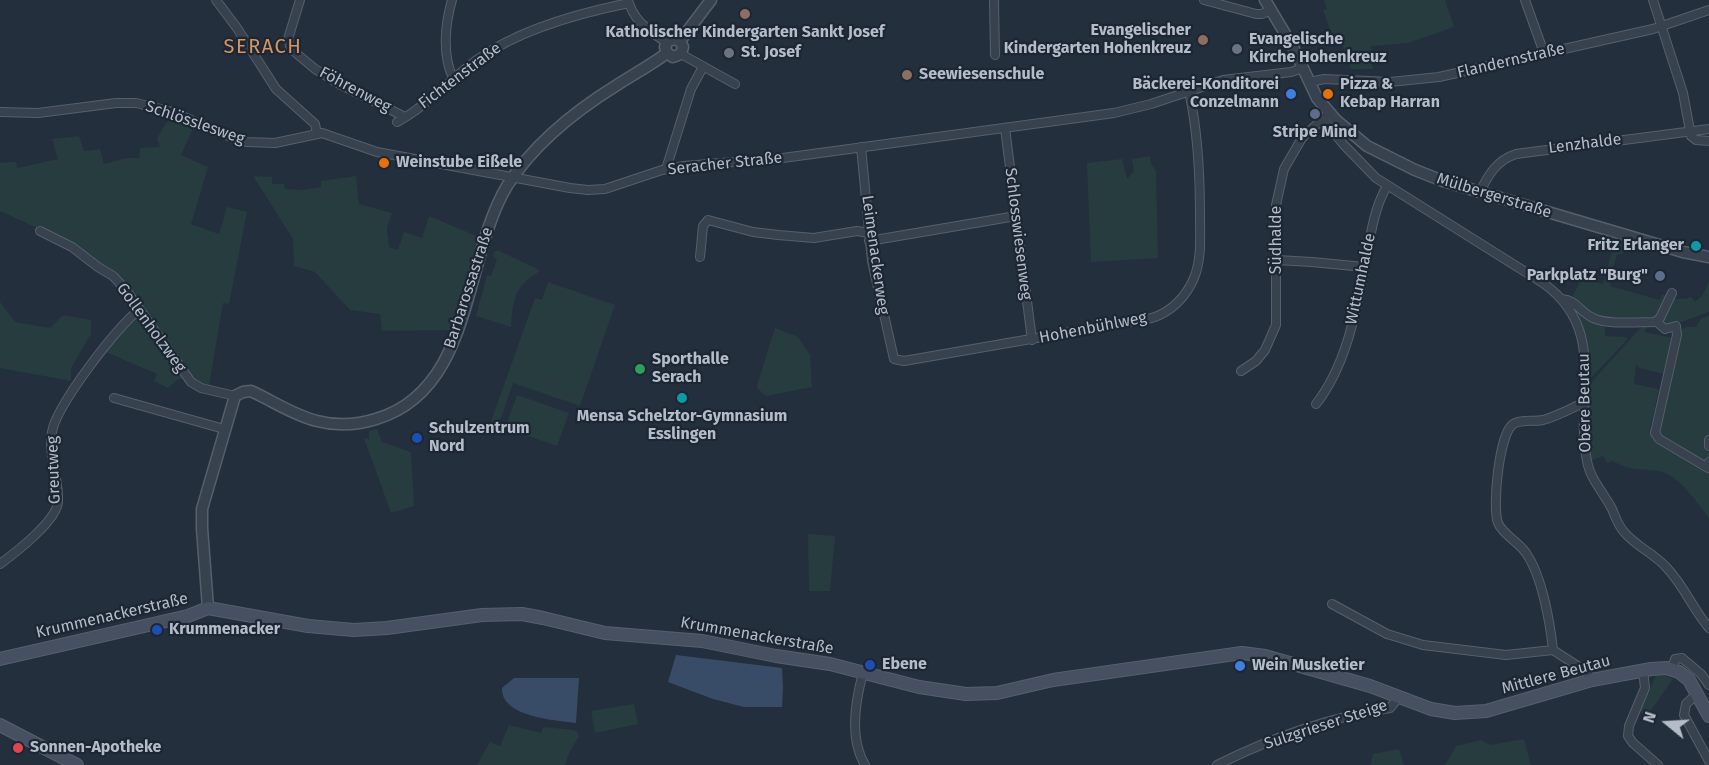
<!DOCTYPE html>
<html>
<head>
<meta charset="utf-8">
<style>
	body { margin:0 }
	#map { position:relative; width:1709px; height:765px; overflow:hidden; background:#242f3e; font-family:"Fira Sans",sans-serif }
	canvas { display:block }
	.north { position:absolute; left:1637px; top:693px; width:60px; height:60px; -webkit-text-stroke:4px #1d2633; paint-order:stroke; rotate:288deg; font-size:16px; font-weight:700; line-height:24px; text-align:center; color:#b4bcc9 }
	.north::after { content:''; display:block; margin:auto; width:21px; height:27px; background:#b4bcc9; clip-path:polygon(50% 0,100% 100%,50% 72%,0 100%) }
</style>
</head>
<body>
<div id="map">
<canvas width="1709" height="765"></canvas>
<div class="north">N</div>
</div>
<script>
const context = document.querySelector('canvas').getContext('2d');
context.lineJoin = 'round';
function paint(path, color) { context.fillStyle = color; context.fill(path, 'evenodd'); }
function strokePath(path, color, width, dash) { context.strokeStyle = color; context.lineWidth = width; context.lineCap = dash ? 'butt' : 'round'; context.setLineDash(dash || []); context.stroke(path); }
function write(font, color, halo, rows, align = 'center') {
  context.font = font + ' "Fira Sans",sans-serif'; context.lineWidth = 4.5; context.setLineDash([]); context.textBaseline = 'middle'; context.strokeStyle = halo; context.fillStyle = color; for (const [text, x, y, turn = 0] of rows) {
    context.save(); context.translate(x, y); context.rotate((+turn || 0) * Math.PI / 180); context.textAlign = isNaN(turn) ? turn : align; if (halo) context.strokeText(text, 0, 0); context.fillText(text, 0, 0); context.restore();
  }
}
const green = new Path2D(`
	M1324 0H1445L1454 27 1408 43 1371 46 1373 69H1351L1340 37 1333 38 1323 10 1327 9Z
	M174 116 194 126 181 155 208 167 191 224 219 234 227 207 247 212 229 304 223 303 209 386 196 382 149 317 85 253 75 245 0 211V163L16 162 17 168 58 159 52 139 79 136 84 151 100 149 104 164 127 158H139L140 148 160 147 157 138C162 131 166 120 174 116Z
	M1150 156 1151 164 1156 171 1158 258 1091 262 1087 163 1122 159 1127 179 1134 171 1132 159Z
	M253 176 272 177V184H284L285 189 302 190 321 187V181L356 176 359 204 392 213 387 228 389 247 398 250 404 232 422 238 429 216 479 237 452 330 382 331 380 314 350 310 315 272 294 266 293 239Z
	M1615 240 1629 244 1626 252 1617 255 1612 270 1610 286 1660 300 1662 294 1666 296 1660 312 1655 317 1605 324V336L1626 337 1627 340 1589 380 1570 306 1572 297 1582 278 1603 284Z
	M495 251H499L540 270C536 275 530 277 525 282 513 293 512 312 511 327L476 316 487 275 491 276 497 260 493 256Z
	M548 282 615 305 580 406 513 383 498 427 490 424 535 298 542 300Z
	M1709 282V312L1673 325H1667L1663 322V318L1674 299H1685L1691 297 1695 302 1702 296Z
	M0 302 15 322 50 328 63 315 91 320V334L71 368V381L0 368Z
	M1709 316V518C1696 502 1679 474 1658 471 1638 468 1632 472 1613 461L1607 463 1603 456 1590 461 1587 444 1589 385 1643 325 1646 327 1645 332 1672 338 1664 374 1640 368 1636 364 1634 384 1659 389 1650 429 1658 432 1680 330 1687 327H1696L1701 318Z
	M136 318 143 319 184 378 177 380 168 388 154 381 157 374 106 352 131 320Z
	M775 328 798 337 810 355 812 387 766 396 758 389 757 385Z
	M517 395 569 413 557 446 505 428Z
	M377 429 382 442 411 452 414 506 391 513 364 438 369 439V431Z
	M808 534 835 536 830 591H809Z
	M1656 675 1667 676 1673 679 1647 716 1640 712Z
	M634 704 638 724 595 733 591 711Z
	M509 725 541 733 543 727 574 730 577 732 579 736 569 753 565 765H477L490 742 500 746Z
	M1524 739 1531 765H1445L1456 746 1481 740 1490 745Z
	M1399 749 1404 765H1370L1373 754Z`);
const water = new Path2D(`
	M676 655 782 668 783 688 782 707H744L713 699 668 682Z
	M514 678H579L576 723C554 720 501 717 502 688Z`);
const minor = new Path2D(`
	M216 0 237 28 276 89 315 124 317 133
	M300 0 288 39 291 49 315 69 341 85 405 117
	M452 0C445 24 442 55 453 78
	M628 0C634 22 649 30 667 43
	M994 0 995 55
	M1204 0 1256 14H1262L1271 10
	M1525 0 1544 53
	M1653 0 1683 93 1691 136 1696 140 1709 141
	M681 54 735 84
	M1310 82 1324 79 1390 82 1439 77 1653 29 1709 10
	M0 112 38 113 116 103H136L173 112 228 136 247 142 275 143 322 133 377 152 570 188 588 190 605 189 662 170 684 166 783 158 1114 113 1151 104 1223 80 1291 72 1303 68
	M1323 119 1343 144 1376 178 1543 283C1609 330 1574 396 1587 461 1590 479 1604 493 1612 509 1616 518 1618 526 1625 533 1637 547 1655 554 1667 568 1684 586 1693 609 1709 628
	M397 122C427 106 450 79 478 59 519 30 579 13 629 3
	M1005 128 1032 340
	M861 147 872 261 894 359 904 361 1152 318C1171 312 1186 297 1194 278 1202 259 1200 235 1200 215 1200 173 1198 132 1189 91
	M666 169 691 89 703 67
	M1480 192C1488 175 1497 160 1516 154L1709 129
	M40 231 72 247 98 267 113 276 126 290 191 382 201 388 235 396
	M869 241 1016 216
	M700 257 703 226 708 220 753 232 778 235 814 238 857 231 869 233
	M1277 260 1312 262 1364 267
	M1562 299C1576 300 1580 312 1593 318 1607 325 1638 322 1655 322L1660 318 1672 293
	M1657 322 1665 329 1676 326 1677 335 1655 433 1659 439 1708 468 1709 462
	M1241 371 1256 361 1265 350 1276 325V205L1284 169 1302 138 1327 115
	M114 398 224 429
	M1585 402C1572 408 1558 416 1543 420 1534 422 1519 419 1512 425 1499 437 1492 507 1498 523 1503 535 1519 542 1526 553 1542 576 1550 622 1553 650L1587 672 1592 680
	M1316 404C1346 366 1356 312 1365 266 1370 239 1373 210 1387 186
	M1709 440V446
	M0 564C15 553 58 520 58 501 59 478 48 455 52 432 56 406 118 325 139 310
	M1332 604 1387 634 1423 645 1506 655 1553 650
	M1672 669 1675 659 1682 658 1701 674 1709 685
	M1643 670 1645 688 1629 726 1628 736 1633 743 1658 765
	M863 673C855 702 849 739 865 765
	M1698 693 1686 704 1684 715 1709 761
	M1217 765C1271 738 1331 717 1390 708L1399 697`);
const tertiary = new Path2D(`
	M1265 0 1293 47 1317 98 1336 120 1367 146 1415 170 1443 181 1683 252 1709 257
	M680 41 711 0
	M667 53 673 57 681 54 683 47 680 41
	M667 53 665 47 668 41 674 39 680 41
	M208 608 202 528V509L235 396 243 392 251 391C273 401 293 415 317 421 336 426 357 425 376 419 474 390 463 259 507 186 534 143 575 111 617 85 634 74 651 65 667 53`);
const secondary = new Path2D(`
	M0 659 188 616 208 608 308 626 354 630 387 628 482 615 522 614 543 618 605 633 702 641 776 656 830 664 919 687 966 694 997 693 1053 680 1242 653 1265 656 1370 686 1431 709 1455 713 1486 711 1592 680 1651 669 1667 668 1679 672 1689 680 1709 716
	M0 725 77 765`);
const markers = [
	[745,14,6,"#8d6e63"],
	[1203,40,6,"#8d6e63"],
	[1237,49,6,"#6b7280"],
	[729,53,6,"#6b7280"],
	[907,75,6,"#8d6e63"],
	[1291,94,6,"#3f7fe0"],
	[1328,94,6,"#e8710a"],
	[1315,114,6,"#5c6f8a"],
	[384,163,6,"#e8710a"],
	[1696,246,6,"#0f9aa8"],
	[1660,276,6,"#5c6f8a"],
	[640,369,6,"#2e9e5b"],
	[682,398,6,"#0f9aa8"],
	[417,438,6,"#1a4fb4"],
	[157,630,6,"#1a4fb4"],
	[870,665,6,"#1a4fb4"],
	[1240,666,6,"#3f7fe0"],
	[18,748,6,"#e0444e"]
];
const poiNames = [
	["Evangelischer",1191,31,"right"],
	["Kindergarten Hohenkreuz",1191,49,"right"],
	["Katholischer Kindergarten Sankt Josef",745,33,"center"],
	["Evangelische",1249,40],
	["Kirche Hohenkreuz",1249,58],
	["St. Josef",741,53],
	["Seewiesenschule",919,75],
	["Bäckerei-Konditorei",1279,85,"right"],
	["Conzelmann",1279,103,"right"],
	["Pizza &",1340,85],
	["Kebap Harran",1340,103],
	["Stripe Mind",1315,133,"center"],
	["Weinstube Eißele",396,163],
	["Fritz Erlanger",1684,246,"right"],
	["Parkplatz \"Burg\"",1648,276,"right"],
	["Sporthalle",652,360],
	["Serach",652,378],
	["Mensa Schelztor-Gymnasium",682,417,"center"],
	["Esslingen",682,435,"center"],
	["Schulzentrum",429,429],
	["Nord",429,447],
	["Krummenacker",169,630],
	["Ebene",882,665],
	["Wein Musketier",1252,666],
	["Sonnen-Apotheke",30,748]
];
const streetNames = [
	["Flandernstraße",1511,61,-13],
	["Fichtenstraße",460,76,-37],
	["Föhrenweg",355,90,28],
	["Schlösslesweg",195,123,19],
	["Lenzhalde",1585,144,-7],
	["Seracher Straße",725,164,-6],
	["Mülbergerstraße",1494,196,17],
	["Schlosswiesenweg",1018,234,83],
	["Südhalde",1277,240,-90],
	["Leimenackerweg",875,255,82],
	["Wittumhalde",1361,279,-78],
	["Barbarossastraße",469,288,-72],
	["Gollenholzweg",151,328,54],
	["Hohenbühlweg",1093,328,-11],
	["Obere Beutau",1585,403,-91],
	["Greutweg",54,470,-92],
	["Krummenackerstraße",112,616,-13],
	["Krummenackerstraße",757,636,10],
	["Mittlere Beutau",1556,675,-15],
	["Sulzgrieser Steige",1326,725,-18]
];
const quarterNames = [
	["SERACH",263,47]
];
paint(green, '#263c3f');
paint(water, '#394c67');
strokePath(minor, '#565f6c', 10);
strokePath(tertiary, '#565f6c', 13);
strokePath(secondary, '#565f6c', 14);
strokePath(minor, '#38414e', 8);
strokePath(tertiary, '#38414e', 10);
strokePath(secondary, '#465061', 12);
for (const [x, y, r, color] of markers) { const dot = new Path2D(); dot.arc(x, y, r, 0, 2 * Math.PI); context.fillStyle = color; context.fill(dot); strokePath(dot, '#1d2633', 2); }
write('bold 16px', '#b4bcc9', '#1d2633', poiNames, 'left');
write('16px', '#b4bcc9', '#1d2633', streetNames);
context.letterSpacing = '1.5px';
write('20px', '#d59563', '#1d2633', quarterNames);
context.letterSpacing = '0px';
</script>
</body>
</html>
